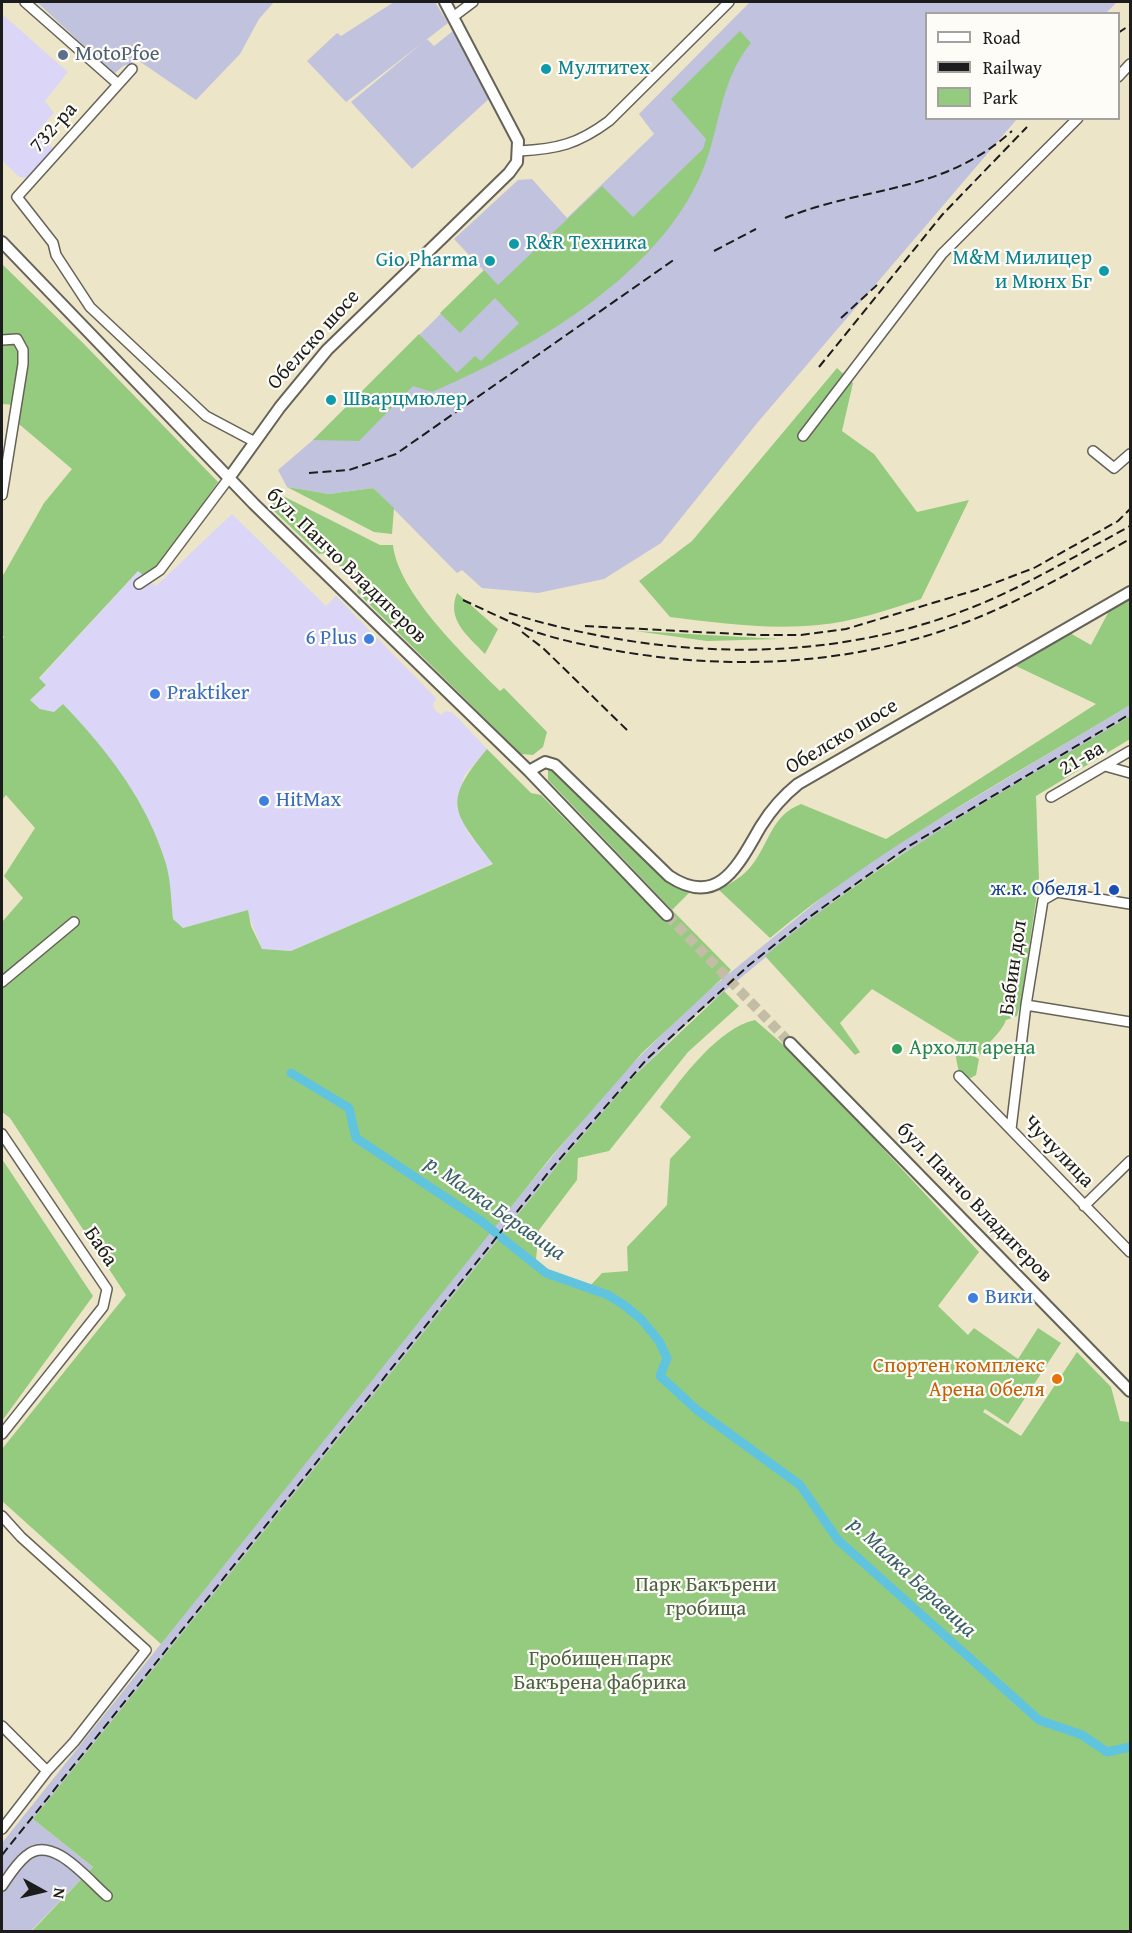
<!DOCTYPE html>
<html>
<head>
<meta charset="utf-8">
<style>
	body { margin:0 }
	#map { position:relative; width:1132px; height:1933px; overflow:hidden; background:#ede5c8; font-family:"Gentium Book Plus",serif }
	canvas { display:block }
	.frame { position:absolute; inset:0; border:3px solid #1c1c1c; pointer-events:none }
	.legend { position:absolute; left:925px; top:12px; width:195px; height:108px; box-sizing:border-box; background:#fdfcf7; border:2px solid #a3a29f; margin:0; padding:8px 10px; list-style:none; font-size:18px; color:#1c1c1c }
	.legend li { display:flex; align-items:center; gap:12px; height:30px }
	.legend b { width:30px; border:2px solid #a3a29f }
	.north { position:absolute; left:12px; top:1861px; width:60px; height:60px; -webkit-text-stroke:4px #fdfcf7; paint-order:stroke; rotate:98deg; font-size:16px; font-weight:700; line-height:24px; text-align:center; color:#1c1c1c }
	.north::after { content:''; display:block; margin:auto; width:21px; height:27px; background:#1c1c1c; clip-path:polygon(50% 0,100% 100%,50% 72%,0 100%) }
</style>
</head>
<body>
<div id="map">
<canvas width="1132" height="1933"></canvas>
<div class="frame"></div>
<ul class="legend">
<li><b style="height:8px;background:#fff"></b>Road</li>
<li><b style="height:8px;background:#1c1c1c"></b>Railway</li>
<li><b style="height:16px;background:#95cb7e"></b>Park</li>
</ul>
<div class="north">N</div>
</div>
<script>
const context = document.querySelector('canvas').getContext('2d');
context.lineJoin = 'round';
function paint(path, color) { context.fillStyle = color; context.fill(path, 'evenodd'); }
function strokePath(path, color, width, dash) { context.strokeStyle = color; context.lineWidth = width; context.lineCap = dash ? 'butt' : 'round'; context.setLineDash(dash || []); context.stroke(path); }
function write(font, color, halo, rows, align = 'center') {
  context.font = font + ' "Gentium Book Plus",serif'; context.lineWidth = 4.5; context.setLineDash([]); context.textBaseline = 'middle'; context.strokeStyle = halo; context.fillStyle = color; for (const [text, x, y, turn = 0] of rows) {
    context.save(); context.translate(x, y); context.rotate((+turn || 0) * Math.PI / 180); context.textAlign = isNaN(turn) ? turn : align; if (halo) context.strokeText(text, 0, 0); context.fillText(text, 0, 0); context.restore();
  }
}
const built = new Path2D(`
	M2 14 68 72 45 101 54 113 36 133 54 149 29 178 19 177 2 160Z
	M232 514 326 606 336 596 436 698 433 706 436 711 441 715 446 711 453 713 487 749 464 776 457 808 468 833 494 863 291 951 262 949 247 911 183 928 173 919 166 866 63 704 54 712 40 709 30 700 46 685 39 679 138 571 156 586Z`);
const industrial = new Path2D(`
	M37 2H274L259 19 240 54 196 100 139 61 123 66 114 74Z
	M394 2H435L448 23 346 102 307 61 337 33 341 36Z
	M750 2H1117L1106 13 926 14V118L1017 119 758 422 661 543 604 579 538 593 482 588 462 570 457 573 453 569 373 488 329 494 287 487 278 470 313 440 484 271 454 239 518 180 532 179 567 218 654 134 639 114Z
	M453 31 491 97 412 169 351 102 427 39 434 46Z
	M1130 705V716L889 862 834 901 698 1013 633 1077 560 1162 33 1819 93 1867 31 1931H2V1843L487 1235 616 1080 697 1000 837 885 892 847Z`);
const green = new Path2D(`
	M740 31 751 43C717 84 721 134 698 181 651 280 529 350 432 392L413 386 359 441 313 440 419 334 457 373 475 356 481 361 519 323 495 298 460 333 440 313 484 270 498 285 602 186 633 217 703 149 706 139 671 99Z
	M2 264 83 343 218 482 149 580 138 571 39 678 46 685 30 700 40 709 54 712 63 704C108 751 147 801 166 864 171 881 171 901 173 919L183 928 248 910 251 926 262 949 291 951 493 864C453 811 441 804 487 749L531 793 541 795 663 919 672 910 553 785 548 780V770L556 772 667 882 690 892 672 910 731 970 642 1053 551 1157 161 1644 2 1501V1449L126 1295 10 1118 2 1112V922L23 898 4 876 35 828 6 795 2 800V640L4 637 2 635V577L44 503 72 469 13 419 15 405 2 404Z
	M837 368 853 383 842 431 874 454 917 512 969 500 921 599C888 610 853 622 818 625 768 630 719 623 670 617L639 581 692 541Z
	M287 487 329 494 373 488 394 508 392 534 374 532Z
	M277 493 380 545H393C398 593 467 658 500 691L504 688 547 732 543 747 533 755 521 754 357 592 359 585 327 553 319 554 274 511 272 501Z
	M457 593 498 629 485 654C468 636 446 620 457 593Z
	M1130 599V705C1008 779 881 846 770 938L719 890C731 883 744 876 752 865 770 842 771 816 801 804L886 839 1096 704 1016 666 1070 633 1091 645 1109 611Z
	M635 631 780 639 707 641Z
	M1130 716V739L1036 796 1039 880 1021 1002 1017 1016 1006 1020C1001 1034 987 1042 980 1055L872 989 840 1023 860 1052 855 1055 765 956C876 861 1006 791 1130 716Z
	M724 991 739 1006 688 1052 609 1151 578 1158 577 1180 539 1230 536 1259 550 1271 590 1286 602 1273 628 1271 627 1247 667 1205 670 1159 691 1137 660 1107C682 1078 718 1028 755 1020L786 1047 874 1139 979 1252 938 1306 968 1335 974 1328 1018 1359 1038 1328 1061 1343 1008 1424 985 1409 983 1412 1021 1436 1077 1352 1111 1387 1120 1421 1130 1422V1931L31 1932 93 1867 33 1819 560 1162 633 1077Z
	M953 1043 979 1059 976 1075 967 1080 959 1073Z
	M2 1159 93 1296 2 1421Z`);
const canal = new Path2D(`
	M291 1073 349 1108 356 1138 481 1221 546 1273 608 1295 624 1305 641 1319 659 1341 667 1358 660 1376 697 1410 800 1485 838 1540 1039 1720 1082 1735 1107 1752 1130 1747`);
const tertiaryTunnel = new Path2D(`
	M667 915 790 1043`);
const minor = new Path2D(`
	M25 2 118 84
	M453 17 473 2
	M132 69 17 197 53 243 56 255 90 307 206 416 255 442
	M1118 77 1130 64
	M519 151C558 149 578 144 609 121L729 2
	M2 340 17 339 23 350V364L2 495
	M803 436 942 254 1078 118
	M1093 451 1114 468 1130 454
	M139 584 160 570 229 478
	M1105 766 1130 773
	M1051 797 1130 751
	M2 982 74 922
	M1026 1005 1130 1022
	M959 1076 1130 1252
	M1011 1129 1026 1005 1043 900 1057 892 1130 904
	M2 1134 107 1289 103 1307 2 1434
	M1084 1206 1130 1161
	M2 1516 21 1537 146 1650 74 1742 47 1771 2 1829
	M2 1726 47 1771
	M2 1886C9 1876 16 1864 26 1856 52 1833 88 1880 107 1896`);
const tertiary = new Path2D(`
	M2 242 254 504 529 771 667 915
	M229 478 280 407 327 350 509 173 517 162 518 141 445 2
	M529 771 545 762 555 765 669 876C720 910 740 861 761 826 771 810 783 796 798 784L1130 592
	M790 1043 1130 1391`);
const rail = new Path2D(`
	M1118 33 1130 25
	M785 218C867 185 942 194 1012 131
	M714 251 756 229
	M841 318 877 285
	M819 367 942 215 1027 127
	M309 473 349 470 396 454 675 259
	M463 600C485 610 507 621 530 630 558 640 589 646 618 651 733 671 854 665 964 623 1022 601 1076 569 1130 539
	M509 613C654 658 815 666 960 612 1020 590 1075 556 1130 526
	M585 626 756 635H801L846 629 976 590 1034 568 1118 521 1130 509
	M522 632 543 648 627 730
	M2 1855 552 1168 647 1059 748 966 808 918 909 846 1130 714`);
const markers = [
	[63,55,6,"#5c6f8a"],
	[546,69,6,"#0f9aa8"],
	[514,244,6,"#0f9aa8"],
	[490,261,6,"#0f9aa8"],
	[1104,271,6,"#0f9aa8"],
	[331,400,6,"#0f9aa8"],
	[369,639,6,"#3f7fe0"],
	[155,694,6,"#3f7fe0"],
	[264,801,6,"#3f7fe0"],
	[1114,890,6,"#1a4fb4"],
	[897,1049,6,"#2e9e5b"],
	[973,1298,6,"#3f7fe0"],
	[1057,1379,6,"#e8710a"]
];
const serviceNames = [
	["MotoPfoe",75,55]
];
const cultureNames = [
	["Мултитех",558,69],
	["R&R Техника",526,244],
	["М&M Mилицер",1092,259,"right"],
	["и Мюнх Бг",1092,283,"right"],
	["Gio Pharma",478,261,"right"],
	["Шварцмюлер",343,400]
];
const streetNames = [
	["732-ра",54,128,-48],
	["Обелско шосе",314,340,-48],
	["бул. Панчо Владигеров",346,566,44],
	["Обелско шосе",842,737,-31],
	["21-ва",1082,759,-30],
	["Бабин дол",1014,968,-82],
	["Чучулица",1058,1152,46],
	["бул. Панчо Владигеров",974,1203,46],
	["Баба",100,1247,56]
];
const shopNames = [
	["6 Plus",357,639,"right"],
	["Praktiker",167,694],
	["HitMax",276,801],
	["Вики",985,1298]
];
const transitNames = [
	["ж.к. Обеля 1",1102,890]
];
const leisureNames = [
	["Архолл арена",909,1049]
];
const foodNames = [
	["Спортен комплекс",1045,1367],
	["Арена Обеля",1045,1391]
];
const parkNames = [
	["Парк Бакърени",706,1586],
	["гробища",706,1610],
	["Гробищен парк",600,1660],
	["Бакърена фабрика",600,1684]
];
const waterNames = [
	["р. Малка Беравица",495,1209,35],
	["р. Малка Беравица",912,1578,43]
];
paint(built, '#dbd6f7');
paint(industrial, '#c1c2dd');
paint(green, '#95cb7e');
strokePath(canal, '#61c4df', 9);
strokePath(tertiaryTunnel, '#c3bda6', 10, [10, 5]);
strokePath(minor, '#656258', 12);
strokePath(tertiary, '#656258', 14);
strokePath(minor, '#fff', 9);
strokePath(tertiary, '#fff', 10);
strokePath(rail, '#1c1c1c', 2, [9, 4.5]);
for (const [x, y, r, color] of markers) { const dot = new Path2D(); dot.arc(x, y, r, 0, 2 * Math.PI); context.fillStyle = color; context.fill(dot); strokePath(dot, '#fdfcf7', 2); }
write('21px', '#4e5e75', '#fdfcf7', serviceNames, 'left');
write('21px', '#0d838f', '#fdfcf7', cultureNames, 'left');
write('21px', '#1c1c1c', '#fdfcf7', streetNames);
write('21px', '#366cbe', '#fdfcf7', shopNames, 'left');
write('21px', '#164399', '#fdfcf7', transitNames, 'right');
write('21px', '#27864d', '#fdfcf7', leisureNames, 'left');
write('21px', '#c56008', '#fdfcf7', foodNames, 'right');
write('21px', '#4c6243', '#fdfcf7', parkNames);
write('italic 22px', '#385f6a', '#fdfcf7', waterNames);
</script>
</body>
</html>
